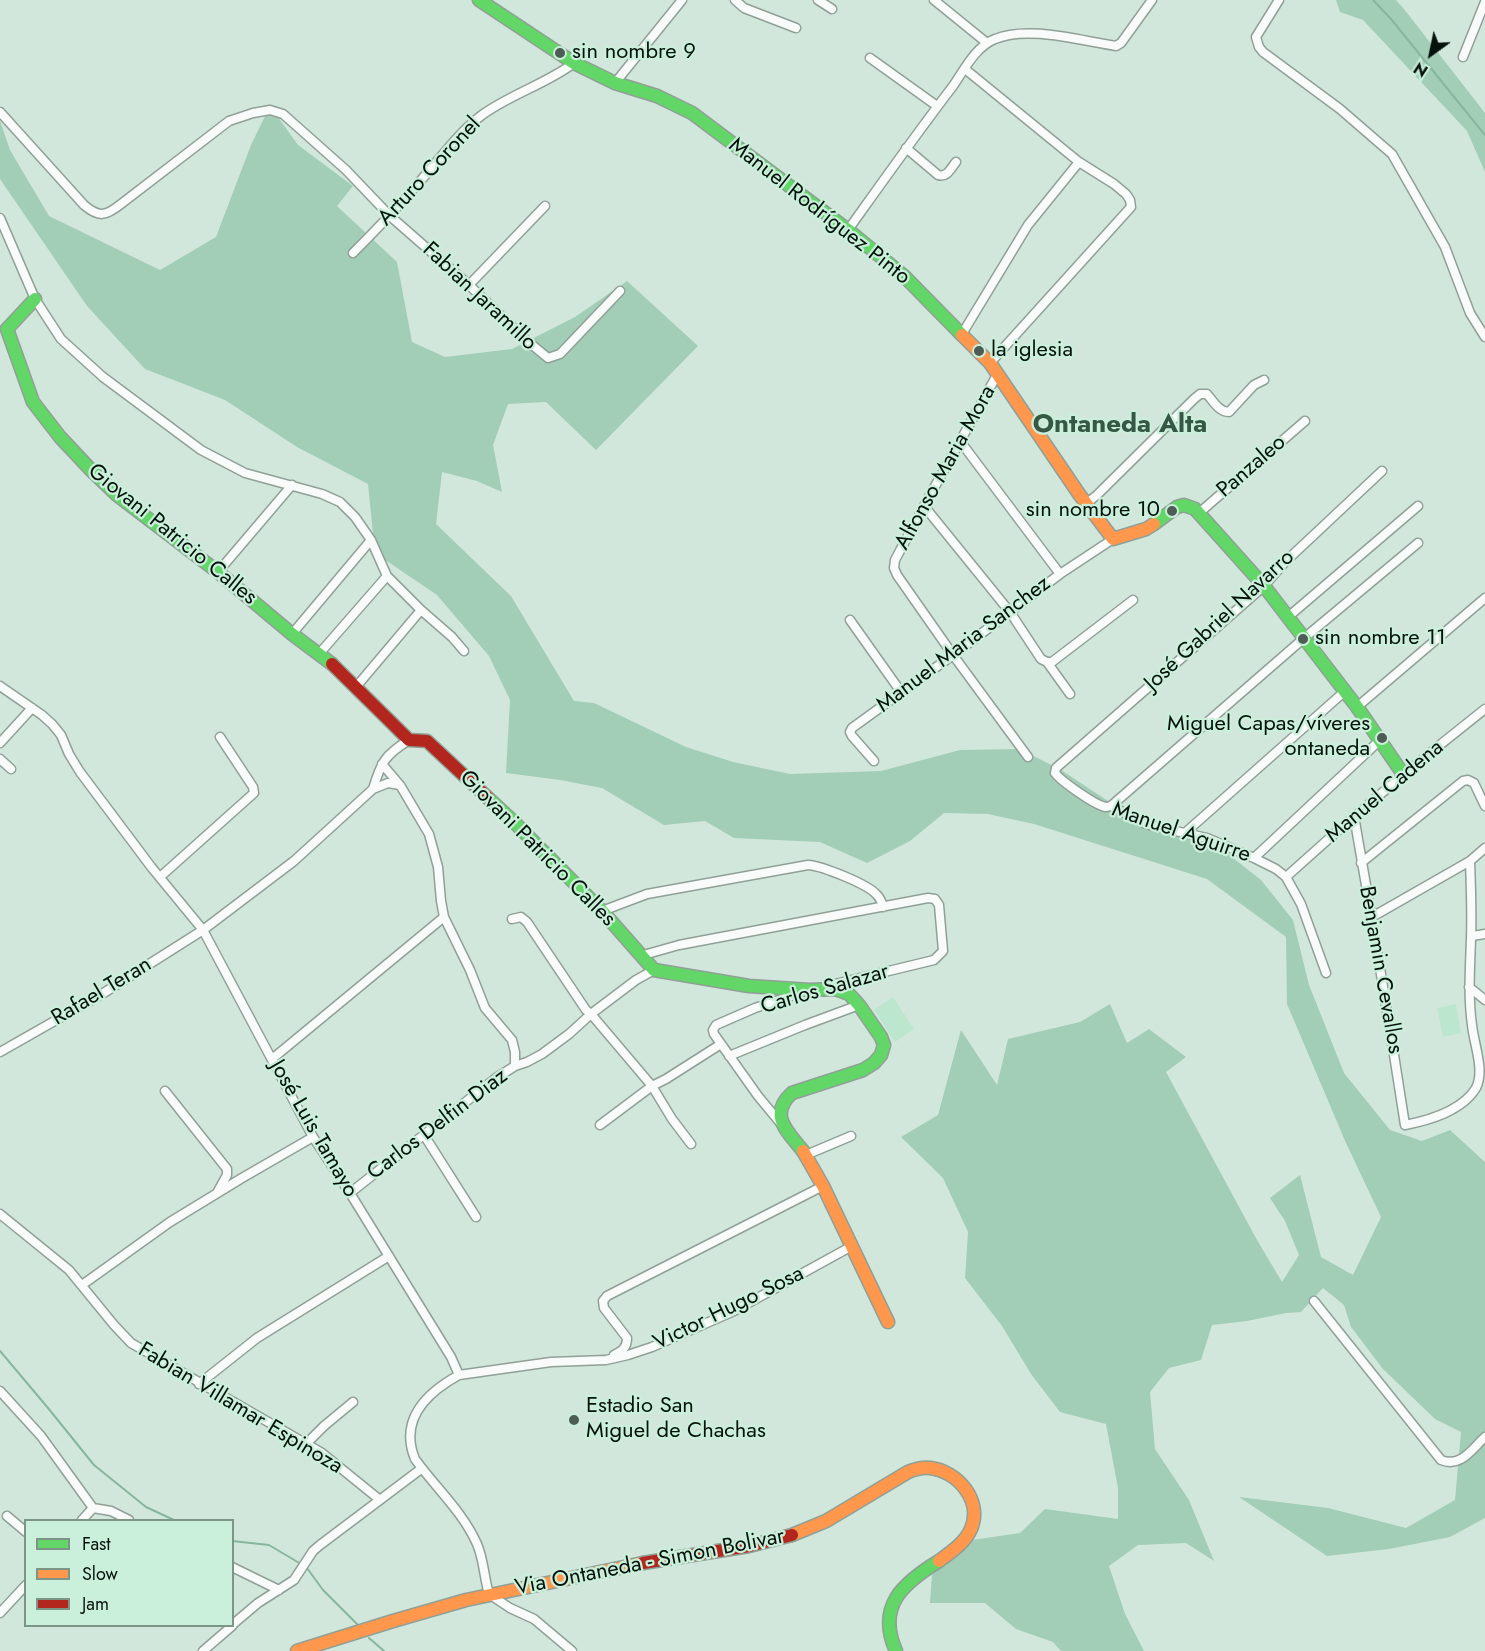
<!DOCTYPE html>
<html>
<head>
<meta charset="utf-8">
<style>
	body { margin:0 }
	#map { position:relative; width:1485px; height:1651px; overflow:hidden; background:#d2e7db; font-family:Jost,sans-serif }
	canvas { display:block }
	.legend { position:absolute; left:24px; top:1519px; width:210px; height:108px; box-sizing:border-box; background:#caefda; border:2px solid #7b9687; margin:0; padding:8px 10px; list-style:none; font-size:18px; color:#05110b }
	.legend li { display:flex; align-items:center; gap:12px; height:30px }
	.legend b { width:30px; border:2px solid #7b9687 }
	.north { position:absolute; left:1401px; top:24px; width:60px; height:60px; -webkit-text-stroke:4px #caefda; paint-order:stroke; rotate:213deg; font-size:16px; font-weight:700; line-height:24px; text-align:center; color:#05110b }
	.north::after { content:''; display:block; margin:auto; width:21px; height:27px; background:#05110b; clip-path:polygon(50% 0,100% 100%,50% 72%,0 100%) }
</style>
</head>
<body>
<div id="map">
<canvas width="1485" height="1651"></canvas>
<ul class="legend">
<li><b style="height:8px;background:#63d668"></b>Fast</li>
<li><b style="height:8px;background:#ff974d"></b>Slow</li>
<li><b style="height:8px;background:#b3261e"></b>Jam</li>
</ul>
<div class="north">N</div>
</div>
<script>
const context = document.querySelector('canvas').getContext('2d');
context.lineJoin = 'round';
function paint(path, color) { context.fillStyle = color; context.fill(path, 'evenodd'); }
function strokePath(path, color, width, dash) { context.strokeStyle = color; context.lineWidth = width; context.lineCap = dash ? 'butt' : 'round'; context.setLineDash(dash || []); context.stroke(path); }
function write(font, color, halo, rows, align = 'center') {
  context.font = font + ' Jost,sans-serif'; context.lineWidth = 4.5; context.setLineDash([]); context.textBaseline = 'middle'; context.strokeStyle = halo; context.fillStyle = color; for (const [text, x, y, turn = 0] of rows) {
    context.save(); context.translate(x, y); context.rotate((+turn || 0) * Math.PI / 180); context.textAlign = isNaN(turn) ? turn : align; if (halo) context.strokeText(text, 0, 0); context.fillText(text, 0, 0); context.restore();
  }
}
const green = new Path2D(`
	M893 997 914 1029 895 1042 874 1010Z
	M1456 1004 1461 1033 1443 1037 1437 1008Z`);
const forest = new Path2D(`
	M1336 0H1396L1404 9 1485 113V172L1467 131 1363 20 1340 12Z
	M270 106 298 145 353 186 337 206 397 262 412 342 445 357 512 349 575 317 627 281 698 346 596 450 546 402 508 404 493 445 502 492 477 481 442 472 436 524 511 596 574 701 594 703 686 747 733 762 790 774 881 771 960 750 1020 749 1061 770 1143 824 1210 840 1261 880 1293 920 1309 985 1344 1073 1390 1130 1422 1141 1450 1130 1485 1162V1518L1450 1537 1389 1549 1327 1556 1239 1497 1328 1508 1406 1528 1455 1500 1461 1432 1435 1419 1383 1369 1351 1327 1344 1305 1323 1288 1301 1312 1286 1313 1247 1321 1212 1325 1201 1360 1169 1368 1150 1392 1155 1449 1189 1500 1214 1561 1186 1543 1138 1545 1109 1566 1125 1614 1144 1651H1061L1053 1642 1016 1629 985 1603H930L932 1575 965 1541 1020 1533 1045 1509 1118 1519V1488L1106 1424 1060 1412 1031 1374 1002 1326 965 1278 968 1232 943 1178 901 1137 938 1115 961 1030 997 1085 1008 1039 1080 1022 1110 1004 1127 1043 1149 1029 1186 1057 1166 1072 1257 1240 1282 1282 1299 1255 1285 1221 1270 1198 1300 1175 1321 1257 1353 1275 1381 1217 1346 1143 1287 1004 1286 937 1207 879 1034 824 988 814 944 813 910 841 867 863 820 842 734 838 705 821 664 825 602 788 560 780 506 773 510 700 489 656 437 595 375 553 368 484 297 447 225 400 145 369 87 306 0 179V121L10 150 49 216 160 270 216 237 251 145Z`);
const stream = new Path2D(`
	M1373 0 1391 19 1485 135
	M0 1351 48 1408 94 1465 146 1507 174 1520
	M232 1541 269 1545 301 1564
	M307 1568 323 1590 360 1627
	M369 1638 384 1651`);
const street = new Path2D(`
	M735 0 744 8 796 28
	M818 0 832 9
	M934 0 987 43
	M1279 0 1256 37 1259 47 1263 52 1340 109 1392 154 1445 247 1470 313 1485 337
	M1463 57 1485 2
	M870 58 937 106
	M965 69 1079 162 1114 184 1126 194 1130 200 1131 207 990 363
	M615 83 682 0
	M0 112 84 205C99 218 106 216 121 204L229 121 253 113 270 110 283 114 346 170 390 216 469 285 525 339 548 358 560 354 620 291
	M906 148 938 175C947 178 951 168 956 162
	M0 218 35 299 61 339 103 377 201 450 245 473 322 494 340 502 355 517 371 540 387 576 421 610 452 637 464 651
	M848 230C883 181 917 133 953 86 964 70 976 46 995 39 1028 25 1081 41 1116 46L1121 43 1152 0
	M353 253C377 229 400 205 422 179 441 158 459 132 482 115 511 94 546 84 574 63
	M469 285 545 206
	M962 334 1028 225 1079 162
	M997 375 924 506 895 560 894 568 897 575 953 655 1028 757
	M960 441 1060 574
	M1087 503 1097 495 1194 399 1200 394H1207C1213 401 1219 412 1229 412L1254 385 1264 380
	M924 506 1010 612 1041 659 1047 662H1052L1133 600
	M1199 513 1305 421
	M218 572 292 485
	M1288 617 1418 506
	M850 620 901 692
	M292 634 371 540
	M319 654 387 576
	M1047 662 1070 694
	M0 686 42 715 52 724 61 735 69 754 80 772 152 868 203 930 313 1137 350 1193 451 1357 459 1375C426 1393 399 1420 415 1459 435 1487 463 1512 477 1544 484 1560 484 1578 489 1594L510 1608 534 1619 572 1651
	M356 687 421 610
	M1357 707 1485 598
	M0 743 32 708
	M0 759 11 769
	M874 761 852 736 850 732 852 728 953 655 1060 574 1113 539
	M382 764 399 784
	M373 789 388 783 400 785 429 834 438 867 441 901 444 917 470 970 485 1008 512 1040 515 1052V1066
	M1111 806 1303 639 1418 543
	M1354 816C1372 918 1389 1021 1405 1125 1430 1120 1462 1111 1476 1088 1485 1070 1474 1045 1472 1025 1468 997 1470 968 1471 939 1472 913 1471 887 1470 861
	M1186 832 1344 692
	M1254 858 1379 741
	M1361 863 1463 781 1468 780 1474 783 1485 806
	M160 877 254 793 253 787 220 737
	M1286 877C1351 818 1416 763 1485 709
	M602 911 647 894 808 865C822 866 868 884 877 895 880 898 882 903 883 907
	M1372 917 1470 861 1485 848
	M512 919 521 917 527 922 586 1010 591 1014 652 1086 672 1119 691 1144
	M1472 936 1485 934
	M640 956 679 945 928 898 935 899 939 905 943 951 934 960 827 986
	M1326 973 1301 904 1286 877 1276 869 1254 858 1207 838 1153 826 1144 823 1111 806C1109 806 1108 807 1106 807 1096 806 1061 781 1055 773L1056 768 1264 586 1285 562 1382 471
	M1469 987 1485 1000
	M0 1052 102 994 203 930 294 861 373 789C381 762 385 755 409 740
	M729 1056 805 1025 859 1005
	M272 1059 444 917
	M165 1091 227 1169V1175L217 1193
	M600 1125 652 1086 666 1079 721 1044
	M782 1125 758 1096 714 1034 713 1030 716 1025 755 1008 803 992
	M424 1135 476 1217
	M806 1155 851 1136
	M350 1193 496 1078 515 1066 527 1062 542 1054 569 1034 591 1014 636 980 654 970
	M0 1214 69 1270 114 1325 131 1343 322 1453 380 1500
	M82 1285 170 1222 242 1178 313 1137
	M1314 1301 1441 1460C1461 1468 1472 1449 1485 1437
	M614 1355C622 1351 627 1348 627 1338L604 1308 603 1301 607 1296 823 1186
	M459 1375 551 1362 606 1360 628 1355 652 1347 734 1311 852 1246
	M199 1384 257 1338 389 1256
	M0 1391 41 1436 93 1508 111 1511 129 1520
	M306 1444 324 1426 353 1402
	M7 1516 26 1532
	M82 1520 93 1508
	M232 1567 279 1590
	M0 1613 26 1585
	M232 1625 258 1603 294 1580 313 1551 320 1545 421 1469
	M203 1651 232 1626`);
const fast = new Path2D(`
	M479 0 574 63 615 83 657 96 692 113 848 230 904 276 962 335
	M35 299 7 329 33 402 60 437 91 470 117 495 218 572 292 634 332 664
	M1154 524 1177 507 1184 505 1195 509 1264 586 1357 707 1403 774
	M488 798 515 823 602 911 654 970 749 986 810 990 835 989 849 994 859 1005 881 1037 884 1045 881 1055 874 1063 863 1070 792 1093C768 1115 787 1131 803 1151
	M896 1651C876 1606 903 1583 939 1561`);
const slow = new Path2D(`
	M962 335 990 363 1079 494 1113 539 1146 529 1154 524
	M803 1151 823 1186 888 1322
	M792 1535 826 1521 908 1472C915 1469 922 1467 930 1468 958 1471 983 1501 971 1529 965 1543 951 1552 939 1561
	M297 1651 393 1621 466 1600 643 1563`);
const jam = new Path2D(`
	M332 664 409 740 427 741 488 798
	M643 1563 749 1546 792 1535`);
const markers = [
	[560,53,6,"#4d5c54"],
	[979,351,6,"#4d5c54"],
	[1172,511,6,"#4d5c54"],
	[1303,639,6,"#4d5c54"],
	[1382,738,6,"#4d5c54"],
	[574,1420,6,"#4d5c54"]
];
const poiNames = [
	["sin nombre 9",572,53],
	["la iglesia",991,351],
	["sin nombre 10",1160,511,"right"],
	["sin nombre 11",1315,639],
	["Miguel Capas/víveres",1370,725,"right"],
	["ontaneda",1370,750,"right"],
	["Estadio San",586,1407],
	["Miguel de Chachas",586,1432]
];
const streetNames = [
	["Arturo Coronel",430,172,-47],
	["Manuel Rodríguez Pinto",819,212,38],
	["Fabian Jaramillo",479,297,43],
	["Panzaleo",1252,467,-41],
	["Alfonso Maria Mora",946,468,-61],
	["Giovani Patricio Calles",172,535,39],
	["José Gabriel Navarro",1220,621,-43],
	["Manuel Maria Sanchez",964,645,-37],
	["Manuel Cadena",1385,792,-40],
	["Manuel Aguirre",1181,833,19],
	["Giovani Patricio Calles",537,849,45],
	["Benjamin Cevallos",1380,970,80],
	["Carlos Salazar",825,990,-16],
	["Rafael Teran",102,992,-31],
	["Carlos Delfin Diaz",438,1125,-37],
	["José Luis Tamayo",313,1129,60],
	["Victor Hugo Sosa",729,1309,-26],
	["Fabian Villamar Espinoza",240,1409,31],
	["Via Ontaneda - Simon Bolivar",650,1563,-11]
];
const quarterNames = [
	["Ontaneda Alta",1120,426]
];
paint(green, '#bde6ce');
paint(forest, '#a2cdb6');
strokePath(stream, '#86b69c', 2);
strokePath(street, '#90a097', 11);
strokePath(fast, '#90a097', 15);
strokePath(slow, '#90a097', 15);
strokePath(jam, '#90a097', 15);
strokePath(street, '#f8fbfa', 8);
strokePath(fast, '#63d668', 12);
strokePath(slow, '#ff974d', 12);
strokePath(jam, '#b3261e', 12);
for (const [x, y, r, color] of markers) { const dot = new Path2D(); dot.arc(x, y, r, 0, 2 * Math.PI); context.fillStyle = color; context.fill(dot); strokePath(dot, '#caefda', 2); }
write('22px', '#05110b', '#caefda', poiNames, 'left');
write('22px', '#05110b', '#caefda', streetNames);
write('bold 26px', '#365745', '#caefda', quarterNames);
</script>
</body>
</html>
